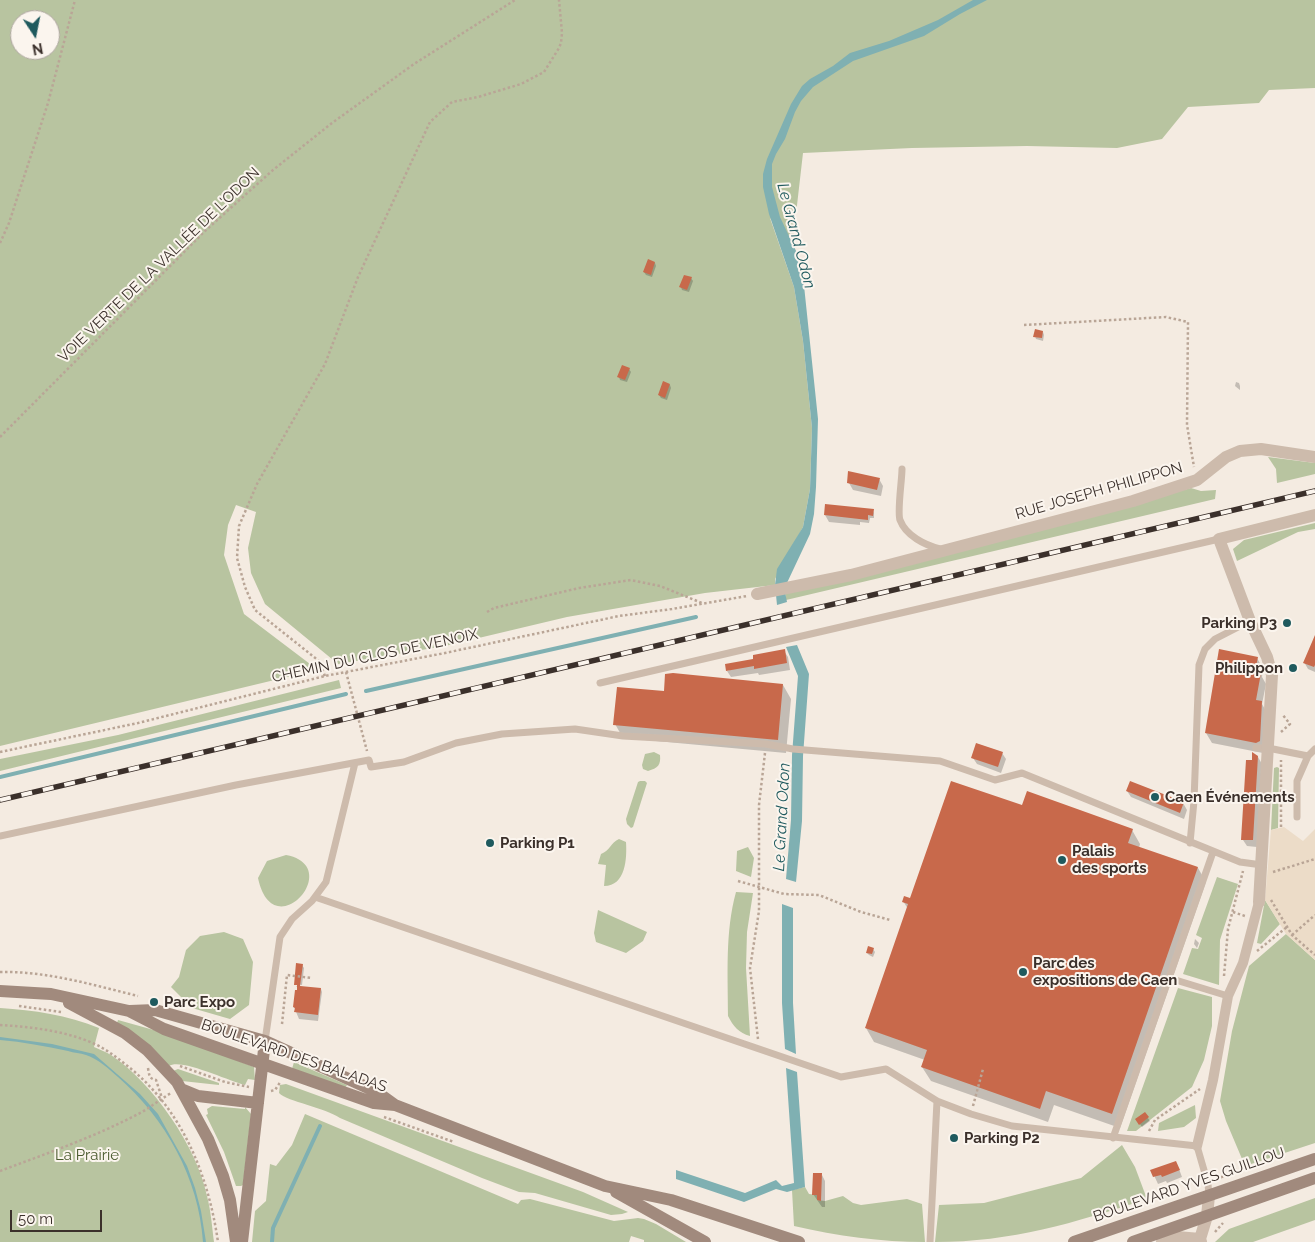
<!DOCTYPE html>
<html>
<head>
<meta charset="utf-8">
<style>
	body { margin:0 }
	#map { position:relative; width:1315px; height:1242px; overflow:hidden; background:#f4ebe1; font-family:Raleway,sans-serif }
	canvas { display:block }
	.north { position:absolute; left:10px; top:10px; width:50px; height:50px; box-sizing:border-box; background:#fbf5ee; border:1px solid #aea6a0; border-radius:50%; rotate:169deg; font-size:14px; font-weight:700; line-height:20px; text-align:center; color:#3b302b }
	.north::after { content:''; display:block; margin:auto; width:18px; height:22px; background:#1f5a5e; clip-path:polygon(50% 0,100% 100%,50% 72%,0 100%) }
	.scale { position:absolute; left:10px; top:1210px; width:92px; height:22px; box-sizing:border-box; border:2px solid #3b302b; border-top:0; padding-left:6px; font-size:15px; line-height:18px; white-space:nowrap; color:#3b302b; -webkit-text-stroke:4px #fbf5ee; paint-order:stroke }
</style>
</head>
<body>
<div id="map">
<canvas width="1315" height="1242"></canvas>
<div class="north">N</div>
<div class="scale">50 m</div>
</div>
<script>
const context = document.querySelector('canvas').getContext('2d');
context.lineJoin = 'round';
function paint(path, color) { context.fillStyle = color; context.fill(path, 'evenodd'); }
function strokePath(path, color, width, dash) { context.strokeStyle = color; context.lineWidth = width; context.lineCap = dash ? 'butt' : 'round'; context.setLineDash(dash || []); context.stroke(path); }
function write(font, color, halo, rows, align = 'center') {
  context.font = font + ' Raleway,sans-serif'; context.lineWidth = 4; context.setLineDash([]); context.textBaseline = 'middle'; context.strokeStyle = halo; context.fillStyle = color; for (const [text, x, y, turn = 0] of rows) {
    context.save(); context.translate(x, y); context.rotate((+turn || 0) * Math.PI / 180); context.textAlign = isNaN(turn) ? turn : align; if (halo) context.strokeText(text, 0, 0); context.fillText(text, 0, 0); context.restore();
  }
}
const green = new Path2D(`
	M0 0H1315V88L1269 90 1259 103 1188 107 1162 139 1117 148 1027 146 912 148 803 153 793 240 770 218 794 287 803 341 812 428 810 489 803 527 775 579V585L705 593 567 617 445 646 338 664 265 604 251 573 248 548 256 512 236 505 228 525 224 555 244 614 310 664 312 671 0 746ZM20 20H50V50H20Z
	M1268 457 1315 463V474L1277 483 1276 469Z
	M1191 488 1201 491 1216 490 1215 499 786 600 785 592Z
	M1315 523V529L1298 532 1237 561 1233 549 1244 540Z
	M339 680 341 688 0 771V759L118 735Z
	M654 752 660 755C661 765 658 768 648 771L643 769 642 765 645 754Z
	M1277 767 1279 768 1278 828 1271 830 1274 768Z
	M640 781H645L647 783 633 827 631 828 627 824 626 819 638 782Z
	M619 839 626 842C627 858 626 886 604 886L606 865 598 864 601 854C610 851 611 842 619 839Z
	M748 847 754 858 751 877 736 871 737 851Z
	M286 855C346 866 273 949 258 878L267 861Z
	M1217 877 1238 884 1220 940 1219 985 1183 974 1192 948 1198 949 1202 938 1196 935Z
	M736 892 753 893 747 932 746 968 750 1036C739 1033 733 1026 728 1016 728 974 725 932 736 892Z
	M1265 900 1280 924 1261 944 1257 943Z
	M598 910 647 932 643 941 626 953 596 942 594 933Z
	M224 932 243 939 253 962 249 1005 230 1019 192 1008 171 987 179 977 186 950 200 936Z
	M1286 934 1315 960V1143L1245 1166 1226 1121 1220 1101 1232 1031 1249 966Z
	M1178 988 1212 997V1026L1204 1060 1192 1087 1136 1131H1127Z
	M0 1008C34 1010 67 1015 99 1028L94 1047C99 1049 106 1052 111 1055 153 1083 197 1147 207 1196 211 1211 212 1227 214 1242H0Z
	M118 1020 161 1032 249 1065 254 1067 255 1080 248 1079 245 1085C228 1081 181 1058 169 1066L117 1023Z
	M294 1062 347 1085 345 1088 292 1069Z
	M178 1069 219 1083V1085L182 1081 173 1071Z
	M286 1084 583 1192 628 1212 622 1214 611 1215 535 1193 519 1192 482 1178 340 1118C324 1107 288 1102 279 1093L280 1085Z
	M1195 1105 1196 1118 1184 1127 1158 1131 1159 1123Z
	M212 1106 245 1109V1107L251 1114 243 1185 241 1186H236L224 1152 206 1115 208 1114 207 1109Z
	M305 1114 518 1204 521 1200 530 1199 614 1221 638 1218 644 1219 656 1224 686 1242H644V1240L631 1236 629 1242H252L255 1211 266 1201 270 1164 276 1166 292 1145Z
	M1122 1145 1135 1167 1147 1199C1074 1223 1012 1242 935 1242L939 1205 984 1203 1081 1178Z
	M805 1187 809 1194 817 1195V1200L825 1201 843 1196 853 1203 861 1205 907 1199 922 1204 925 1242C881 1242 837 1236 794 1226L792 1190Z
	M1315 1198V1220L1253 1242H1215L1229 1229Z`);
const plaza = new Path2D(`
	M1284 827 1303 841 1315 829V960L1286 934 1265 900 1271 830Z`);
const water = new Path2D(`
	M973 0H987L960 14 924 36 853 61 813 87 801 101 795 112 785 139 776 154 772 164V187L780 217 797 253 803 276 818 419 816 487 814 514 810 534 786 585 785 592 787 602 777 605 775 585 777 569 803 527 810 489 812 428 803 341 794 287 769 214 763 187V174L767 159 791 104 802 86 810 79 833 66 850 53 889 41 938 20Z
	M797 645 809 674 803 756 802 821 796 882 786 879 791 820 792 755 798 676 786 647Z
	M782 904 793 908V1003L796 1054 785 1049 782 1003Z
	M0 1037 52 1044 94 1054 140 1094 158 1114 187 1166 195 1188 201 1211 206 1242H203C199 1178 165 1118 118 1077 109 1069 98 1059 86 1055 80 1053 74 1053 68 1051 45 1046 23 1042 0 1040Z
	M786 1068 797 1072 805 1187 787 1192 776 1189 744 1202 676 1179V1170L745 1193 776 1180 782 1186 794 1183Z`);
const shadow = new Path2D(`
	M648 261 655 263 656 266 652 277 646 275 644 272Z
	M691 278 693 281 689 292 682 290 681 287Z
	M1043 332 1044 335 1043 341 1036 339 1035 336Z
	M629 369 631 372 627 382 620 380 619 377Z
	M1236 382 1239 383 1240 386V390L1235 386Z
	M663 383 670 385 671 388 667 400 661 398 659 395Z
	M879 479 883 486 881 496 853 490 849 483Z
	M826 505 873 511 874 513V518H870L869 523 860 522V525L829 522 825 515Z
	M1315 638V672L1308 669 1304 662Z
	M784 651 788 657 790 670 759 675 758 673 731 677 727 671Z
	M1257 658 1263 669 1262 677 1266 684 1262 704 1267 713 1263 753 1212 743 1206 733Z
	M1295 666 1298 671 1294 674 1290 669Z
	M783 685 791 699 786 753 623 738 615 724 665 693Z
	M1002 753 1006 759 1001 773 977 764 973 758Z
	M1258 757 1262 764 1257 847 1247 846 1243 840 1253 762Z
	M1127 791 1183 803 1187 810 1184 819 1131 797Z
	M1023 807 1132 830 1140 844 1139 848 1198 868 1206 882 1120 1128 1054 1105 1048 1122 931 1081 922 1067 925 1060 874 1042 866 1028 908 909 903 901 911 899Z
	M1195 939 1199 943 1197 948 1194 944Z
	M873 949 875 952 873 957 869 955 867 953Z
	M302 965 304 968 302 985 295 984Z
	M296 986 321 989 322 992 318 1021 299 1019 294 1007 298 988Z
	M1145 1114 1150 1121 1142 1127 1137 1120Z
	M1179 1169 1182 1177 1167 1183 1166 1181 1158 1184 1152 1171Z
	M822 1175 825 1181V1207H822L813 1194Z`);
const stream = new Path2D(`
	M366 691 696 617
	M0 777 346 694
	M272 1242 273 1228 320 1126`);
const building = new Path2D(`
	M648 259 655 262 651 275 643 272Z
	M684 275 692 277 687 290 679 287Z
	M1035 329 1043 331 1042 338 1033 337Z
	M622 365 630 368 625 380 617 377Z
	M663 381 670 384 665 398 658 395Z
	M848 471 880 478 877 490 847 483Z
	M825 504 874 509 873 516 868 515V520L824 515Z
	M1315 635V665L1314 667 1303 663Z
	M785 649 787 663 754 669V666L726 671 725 664 753 659V655Z
	M1219 649 1258 657 1255 671 1261 673 1256 700 1262 701 1260 741 1256 743 1205 733Z
	M673 673 783 684 778 740 613 725 617 687 664 691 665 674Z
	M976 743 1003 752 998 767 971 758Z
	M1252 752 1258 756 1253 840H1241L1246 760H1252Z
	M951 781 1022 805 1027 791 1133 829 1128 843 1198 867 1112 1114 1046 1091 1040 1109 921 1067 927 1050 865 1028 908 904 902 902 904 896 910 898Z
	M1130 781 1184 802 1180 813 1126 791Z
	M868 946 874 948 872 954 866 953Z
	M296 963 303 964 300 986 321 988 318 1015 294 1012 295 1008 293 1007 295 990H297V985H294Z
	M1145 1112 1149 1117 1139 1125 1135 1119Z
	M1176 1161 1180 1170 1162 1177 1161 1175 1153 1177 1150 1170Z
	M813 1173H822L821 1201 817 1200V1195H812Z`);
const path = new Path2D(`
	M0 243 9 223 48 103 75 0
	M1024 325 1166 317 1188 322 1187 425 1194 467
	M0 437 205 231 273 170 332 123 414 64 515 0
	M487 612 494 608 579 588 631 580 660 586 702 603
	M346 672 367 751
	M325 676 319 661 255 610 245 587 237 558 239 526 257 484 325 364 358 277 430 122 452 102 478 97 521 84 544 72 559 48 561 43 562 33 559 0
	M1281 732 1290 724 1282 714
	M0 752 138 723 325 676 445 653 619 616 672 609 747 596
	M1281 827V760
	M1273 872 1315 859
	M738 881 784 894 819 895 861 912 890 920
	M1271 900 1292 935 1315 955
	M1233 912 1245 916
	M1292 935 1315 915
	M1257 951 1287 927
	M0 972C47 971 93 985 138 996
	M1224 976 1228 929 1243 871
	M19 1006 61 1012
	M282 1024 287 975 312 978
	M0 1025C33 1027 67 1031 97 1045 107 1050 116 1057 125 1064 181 1107 208 1173 218 1242
	M758 1039 750 968 759 911V805L765 753
	M180 1066 225 1082 249 1087
	M148 1068C149 1074 149 1079 156 1080L162 1098
	M271 1091 275 1090 281 1081
	M973 1106 983 1069
	M384 1117 454 1142
	M1149 1131 1155 1120 1200 1089
	M1235 1168V1170
	M0 1171C48 1153 97 1136 142 1112 152 1106 161 1099 171 1093
	M1216 1179 1239 1171 1240 1173
	M1215 1232 1223 1223`);
const service = new Path2D(`
	M902 469C902 480 897 512 900 520 906 536 925 545 940 549
	M600 683 1219 539
	M1256 748H1268L1308 756 1315 749
	M1297 817V781L1308 756
	M0 836 236 785 369 760 371 767 404 762 456 743 502 734 575 729 623 736 766 744 793 749 940 761 995 780 1022 773 1240 862 1262 865
	M1190 843 1194 801 1199 665 1205 649 1215 639 1250 621
	M315 897 841 1077 886 1069 937 1101 971 1114 1012 1126 1197 1146 1208 1184 1209 1196
	M1169 978 1228 996
	M265 1041 280 937 292 919 312 901 326 882 355 763
	M1113 1138 1213 852
	M930 1242 937 1101`);
const pedestrian = new Path2D(`
	M1197 1146 1213 1080 1228 996 1243 963 1259 902`);
const minor = new Path2D(`
	M757 594 851 575 1133 501 1197 480 1226 457 1240 451 1261 449 1315 457
	M1259 902 1272 675 1267 657 1250 621 1219 539 1315 515
	M1162 1242 1177 1237 1200 1239
	M1201 1242 1200 1239 1207 1216 1209 1196`);
const secondary = new Path2D(`
	M0 991 51 994 129 1011 164 1029 374 1103 395 1105 605 1186 671 1200 799 1242
	M69 1003 125 1033 147 1050 177 1082 208 1139 223 1176 230 1200 236 1242
	M130 1011 155 1010 265 1041 377 1092 395 1105
	M181 1089 198 1096 258 1103
	M616 1192 705 1242
	M242 1242 265 1041
	M1074 1242 1315 1159
	M1133 1242 1315 1178`);
const rail = new Path2D(`
	M0 800 1315 491`);
const markers = [
	[1287,623,5,"#1f5a5e"],
	[1293,668,5,"#1f5a5e"],
	[1155,797,5,"#1f5a5e"],
	[490,843,5,"#1f5a5e"],
	[1062,860,5,"#1f5a5e"],
	[1023,972,5,"#1f5a5e"],
	[154,1002,5,"#1f5a5e"],
	[954,1138,5,"#1f5a5e"]
];
const streetNames = [
	["VOIE VERTE DE LA VALLÉE DE L'ODON",159,265,-44],
	["RUE JOSEPH PHILIPPON",1099,491,-16],
	["CHEMIN DU CLOS DE VENOIX",375,656,-12],
	["BOULEVARD DES BALADAS",294,1056,19],
	["BOULEVARD YVES GUILLOU",1189,1185,-19]
];
const poiNames = [
	["Parking P3",1277,623,"right"],
	["Philippon",1283,668,"right"],
	["Caen Événements",1165,797],
	["Parking P1",500,843],
	["Palais",1072,851],
	["des sports",1072,868],
	["Parc des",1033,963],
	["expositions de Caen",1033,980],
	["Parc Expo",164,1002],
	["Parking P2",964,1138]
];
const parkNames = [
	["La Prairie",87,1155]
];
const waterNames = [
	["Le Grand Odon",796,236,75],
	["Le Grand Odon",782,817,-87]
];
paint(green, '#b8c4a0');
paint(plaza, '#ecdcc8');
paint(water, '#7fb0b2');
paint(shadow, '#0003');
strokePath(stream, '#7fb0b2', 4);
paint(building, '#c8694b');
strokePath(path, '#b9a596', 2.5, [2.5, 2.5]);
strokePath(service, '#cdbbac', 7);
strokePath(pedestrian, '#cdbbac', 10);
strokePath(minor, '#cdbbac', 12);
strokePath(secondary, '#a18a7d', 12);
strokePath(rail, '#3b302b', 5.5);
strokePath(rail, '#fbf5ee', 4, [11]);
for (const [x, y, r, color] of markers) { const dot = new Path2D(); dot.arc(x, y, r, 0, 2 * Math.PI); context.fillStyle = color; context.fill(dot); strokePath(dot, '#fbf5ee', 2); }
write('15px', '#3b302b', '#fbf5ee', streetNames);
write('bold 15px', '#3b302b', '#fbf5ee', poiNames, 'left');
write('15px', '#4a5a2e', '#fbf5ee', parkNames);
write('italic 16px', '#1f5a5e', '#fbf5ee', waterNames);
</script>
</body>
</html>
